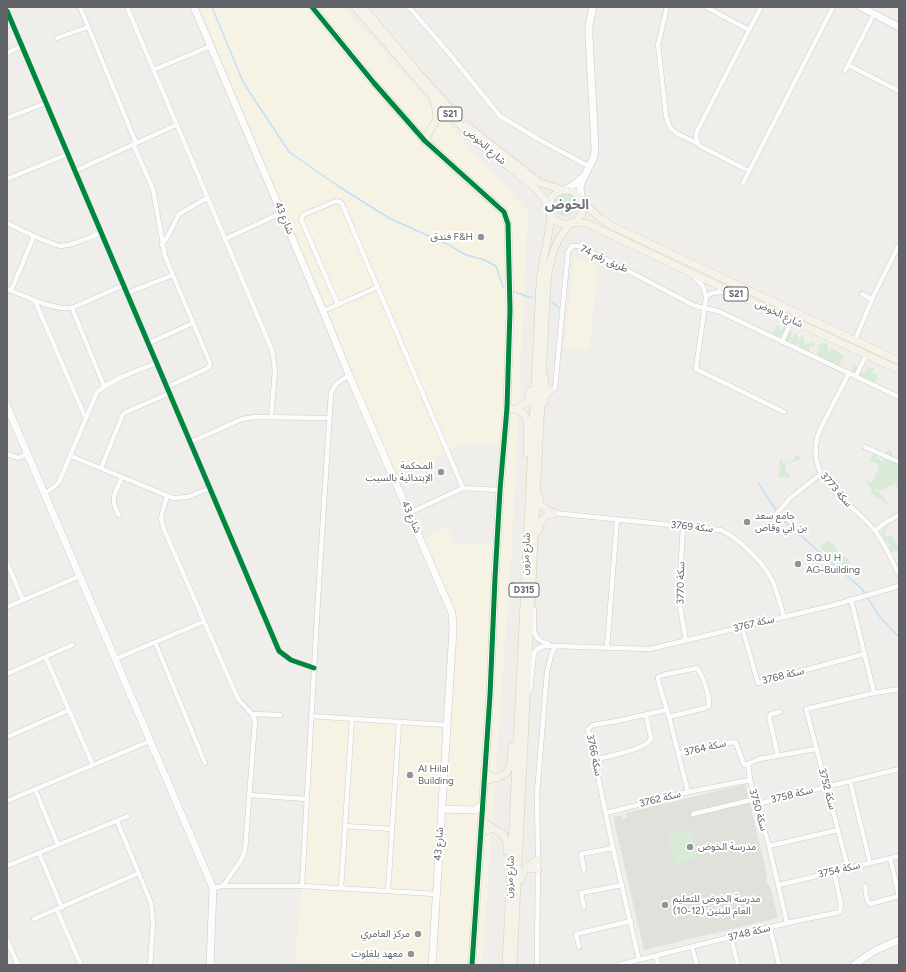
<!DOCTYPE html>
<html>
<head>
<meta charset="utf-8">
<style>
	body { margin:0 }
	#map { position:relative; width:906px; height:972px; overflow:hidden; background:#efeeea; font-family:Figtree,sans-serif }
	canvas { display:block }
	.frame { position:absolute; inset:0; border:8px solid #5f6368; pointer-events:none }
</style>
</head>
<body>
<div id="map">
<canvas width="906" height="972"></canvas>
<div class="frame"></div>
</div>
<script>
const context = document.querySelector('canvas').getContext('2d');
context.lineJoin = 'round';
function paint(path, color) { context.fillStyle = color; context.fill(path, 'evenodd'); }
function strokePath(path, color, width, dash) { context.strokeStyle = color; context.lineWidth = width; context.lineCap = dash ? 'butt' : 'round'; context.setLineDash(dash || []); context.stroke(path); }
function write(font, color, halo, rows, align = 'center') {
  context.font = font + ' Figtree,"Noto Sans Arabic",sans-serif'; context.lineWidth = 4; context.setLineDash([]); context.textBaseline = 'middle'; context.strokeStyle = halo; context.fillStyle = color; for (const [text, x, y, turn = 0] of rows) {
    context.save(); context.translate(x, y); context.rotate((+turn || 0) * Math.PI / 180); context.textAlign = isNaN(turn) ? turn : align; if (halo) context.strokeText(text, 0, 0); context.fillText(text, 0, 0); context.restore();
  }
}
const commercial = new Path2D(`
	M194 7H343L528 212 512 545 482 965H336L295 961 302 886 311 716 446 725 453 622 423 538 446 528 450 532 456 545H478L493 543 499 445 470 442 421 463 391 471Z
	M574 255 598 266 589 350 565 347Z`);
const education = new Path2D(`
	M745 784 748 796 747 798 748 803 750 804 767 875 766 878 767 884 770 886 778 918 644 950 613 817 622 815 623 819 627 817 626 813Z`);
const green = new Path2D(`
	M553 204a12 12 0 1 1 24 0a12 12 0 1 1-24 0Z
	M776 325H779L780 332 782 328 784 327 791 330 792 333 791 337 793 339 794 334 796 333 797 334 798 341H799L800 337 803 336 804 343 809 344 814 342 815 347 810 346V350H805L803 348 799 347V343L794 344 791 340 787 341 785 338H781L779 336H774L773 333Z
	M824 343 828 345 827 354 832 349 838 351 839 354 843 355V358L840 360 841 363 838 366 819 356 817 353 819 349 817 346Z
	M853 365 857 366 864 373 868 368H874L873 372 871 374H876L877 375V379L875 382 852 374Z
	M889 450 893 453 891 458 896 459V464L899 466V488H897V483L878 491 876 489 874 490 876 492 877 491 889 504 888 506 877 496 875 498 874 494 873 495 870 492 872 490 866 481 871 482 876 476H875L879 467 876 463 870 461 871 457 876 453H877V458L883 461 885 452Z
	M798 455 801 457 799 460 786 464V473H789L790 477 784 478 783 477H779V471H782V469H779L780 459H781L783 464H786V462L794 460V457Z
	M887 526 889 527 885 530 884 535 889 537 891 534 897 545H899V552L897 550 890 553V550L888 548 891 545 884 540C882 533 880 529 887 526Z
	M828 541 835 546 840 556 843 555 849 560 850 563 843 569 832 560V556C827 553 823 551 820 546Z
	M691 830 698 858 675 864 668 835Z`);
const stream = new Path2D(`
	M212 7 243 82 289 152 338 186 389 218 449 245 464 254 484 260 496 266 503 287
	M512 291 532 298
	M551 301 559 308
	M759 484 776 510
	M781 516 785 522 862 589 880 617 899 637`);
const street = new Path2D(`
	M80 7 136 143
	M127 7 272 350 275 371 271 417
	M409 7 448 52 500 116 538 139 590 167
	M667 7 658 45 666 116 670 128 678 134 697 143
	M706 7 749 30
	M7 11 279 651 291 660 314 668
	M57 38 88 27
	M7 53 22 46
	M848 65 899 91
	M153 70 211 46
	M845 71 874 14
	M7 118 46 103
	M133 144 153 189 165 256 210 363 209 367 206 369 167 387
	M75 171 176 125
	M749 171 700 146C696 141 695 137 697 131L761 7
	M7 179 68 154
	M743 183 833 7
	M7 223C17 228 53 246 62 246 75 245 89 237 101 233
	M225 239 281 213
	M162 245 169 234 179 214 207 198
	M693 276 703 286 706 297 696 369 784 412
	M7 289 44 304 61 308H72L124 285
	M11 291 34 236
	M127 293 173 275
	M862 294 872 300
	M706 297 712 293 727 291
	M35 301 86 419
	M338 305 301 219 303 215 336 201 340 202 342 204 463 488
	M72 308 104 386
	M323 311 378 287
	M855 340 873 297 899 245
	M782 342 792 320
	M149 343 193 323
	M849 373C842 387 835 400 828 414 824 422 819 430 817 439 807 484 853 502 876 532 886 546 892 560 899 575
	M856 376 866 355
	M550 391 555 388 568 252 572 246H579L617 265 695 306 718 311 899 397
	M191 442 242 419 255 417 329 418
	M865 447 899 462
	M7 454 18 458 27 454
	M71 456 173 498 188 497 210 488
	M101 468 123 414 126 412 170 393
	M45 493 54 487 59 482 97 392C114 378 137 371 157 363
	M167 496 161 517 163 527 238 699 252 714 280 715
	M409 513 463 488 500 490
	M554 513 721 530C738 538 764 563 772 580 777 591 780 604 784 616
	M119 515C109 499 115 493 122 477
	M771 519 780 510 790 498 821 474
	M683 525 679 601 686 641
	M875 531 883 524 899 515
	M7 563 23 600
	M851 599 874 693
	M7 607 80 576
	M534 610C534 626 530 640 549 644
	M742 627 758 683 864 654
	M155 642 205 763
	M607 648 617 519
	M46 658 93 765
	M115 659 203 622
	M7 674 72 645
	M530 690 534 653C539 645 546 646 555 646L650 649 834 605 899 586
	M311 716 446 725
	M669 717 705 708 709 706C709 693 704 678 697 668L663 675 658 677 659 684 669 717 688 792
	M7 737 69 710
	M678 754 733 742 736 743 744 765 748 764
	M778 756 769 717 771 714 780 712
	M595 760C607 756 645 750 651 739L646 715
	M748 764 750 780 769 846 787 923
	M748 764 759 759 816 749
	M850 781 870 863
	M35 789 58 845
	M249 795 307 799
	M7 801 150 741
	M757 804 899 769
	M606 813 688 792 750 780
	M693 814 755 799
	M117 821 151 903 153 924 150 965
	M345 826 392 829
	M769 846 838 830
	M39 853 62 908
	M890 858 899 896
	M7 866 128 816
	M848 868 806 709 874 693 899 689
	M584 870 581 854 613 848
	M779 885 899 856
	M223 886 241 860 245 851 255 721 252 714
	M302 886 318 598 331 393 336 384 349 375
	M865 886 867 900 870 904 899 896
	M213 888 223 886H302L436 894
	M341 888 352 719
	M388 891 399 722
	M584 907 581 893 622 885
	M57 910 81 965
	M34 919 139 873
	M770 928 779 965
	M731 938 738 965
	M7 940 18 965
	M579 947 576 934 631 921
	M692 947 697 965
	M656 955 658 965
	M639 960 613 848 588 729 593 725 617 721 666 710
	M537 965 538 860 537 793 547 672 551 656 555 646
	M618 965 787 923 840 912 841 905 834 872`);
const secondary = new Path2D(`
	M194 7 323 311 349 375 452 613 453 630 432 965
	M312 7 374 83 425 141 504 212 508 224 510 310 507 408 500 490 495 578 490 695 472 965
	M861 7 899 27
	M565 190 575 184 583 177
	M582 201 580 188 581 183 594 157 595 147 589 37V26L593 7
	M7 406 213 888 210 965
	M442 809 474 810 482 806
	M854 965 874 951 899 940`);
const primary = new Path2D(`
	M355 7 433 97 472 137 536 189 544 199 550 214
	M363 7 420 75 449 107
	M466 125 540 183 564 190
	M425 141C433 120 442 125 433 99
	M549 207a17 17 0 1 1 34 0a17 17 0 1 1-34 0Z
	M582 202 600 218 612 226 899 361
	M571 223H586L593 226 689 272 899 370
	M544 403 545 395 550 391 545 385V378
	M507 408C516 409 524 410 527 421V453
	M517 409 528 402 530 391
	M539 497 540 504 547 510 554 513
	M538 531C540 520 543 516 554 513
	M484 770 489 775 496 778
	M484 782C489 779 494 778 499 777 513 773 511 758 512 746
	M482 818C492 835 508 825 507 851
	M481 833 493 828
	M526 869 533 868 538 870
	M521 880C522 870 530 864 538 860
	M506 965 540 283C542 260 549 238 551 215
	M513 965 547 282C550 258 554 242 570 224`);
const cycleway = new Path2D(`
	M312 7 374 83 425 141 504 212 508 224 510 310 507 408 500 490 495 578 490 695 472 965
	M7 11 279 651 291 660 314 668`);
const markers = [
	[481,237,4,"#919496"],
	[441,472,4,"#919496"],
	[747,522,4,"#919496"],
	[798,564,4,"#919496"],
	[410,775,4,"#919496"],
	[690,847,4,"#919496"],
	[665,905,4,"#919496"],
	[418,934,4,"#919496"],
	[411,954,4,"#919496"]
];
const shields = [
	[450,114,24],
	[736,294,24],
	[524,590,30]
];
const shieldNames = [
	["S21",450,114],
	["S21",736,294],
	["D315",524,590]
];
const streetNames = [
	["شارع الخوض",485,146,41],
	["شارع 43",284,218,67],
	["طريق رقم 74",604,259,25],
	["شارع الخوض",779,314,25],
	["سكة 3773",836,490,49],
	["شارع 43",411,517,66],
	["سكة 3769",692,527,6],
	["شارع مزون",526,554,-87],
	["سكة 3770",681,583,-89],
	["سكة 3767",754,624,-14],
	["سكة 3768",783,676,-14],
	["سكة 3764",705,748,-13],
	["سكة 3766",594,755,78],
	["سكة 3752",827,789,75],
	["سكة 3758",792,795,-14],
	["سكة 3762",660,799,-14],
	["سكة 3750",758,810,74],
	["شارع 43",439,844,-86],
	["سكة 3754",839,870,-13],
	["شارع مزون",510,877,-87],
	["سكة 3748",749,933,-14]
];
const poiNames = [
	["فندق F&H",473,237,"right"],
	["المحكمة",433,466,"right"],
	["الإبتدائية بالسيب",433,478,"right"],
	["جامع سعد",755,516],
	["بن أبي وقاص",755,528],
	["S.Q.U H",806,558],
	["AG-Building",806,570],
	["Al Hilal",418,769],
	["Building",418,781],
	["مدرسة الخوض",698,847],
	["مدرسة الخوض للتعليم",673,899],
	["العام للبنين (12-10)",673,911],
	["مركز العامري",410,934,"right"],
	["معهد بلغلوت",403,954,"right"]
];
const districtNames = [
	["الخوض",567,205]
];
paint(commercial, '#f7f3e4');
paint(education, '#e2e0da');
paint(green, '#d8ebd6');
strokePath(stream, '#bfe0f9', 1.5);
strokePath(street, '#cbcccc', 5.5);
strokePath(secondary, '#cacacb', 8);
strokePath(primary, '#d7ceb8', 8);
strokePath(street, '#fdfcfc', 4.5);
strokePath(secondary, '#fdfcfc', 7);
strokePath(primary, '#f4f2e9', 7);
strokePath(cycleway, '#00873e', 5);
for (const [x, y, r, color] of markers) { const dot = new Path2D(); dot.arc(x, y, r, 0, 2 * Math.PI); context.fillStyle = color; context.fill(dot); strokePath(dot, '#fff', 1.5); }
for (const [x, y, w] of shields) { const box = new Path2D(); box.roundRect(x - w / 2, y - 7, w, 14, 3); context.fillStyle = '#fff'; context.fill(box); strokePath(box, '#5f6368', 1); }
write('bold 9px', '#5f6368', null, shieldNames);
write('10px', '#5f6368', '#fff', streetNames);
write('10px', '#5f6368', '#fff', poiNames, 'left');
write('bold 14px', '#70757a', '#fff', districtNames);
</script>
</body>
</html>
